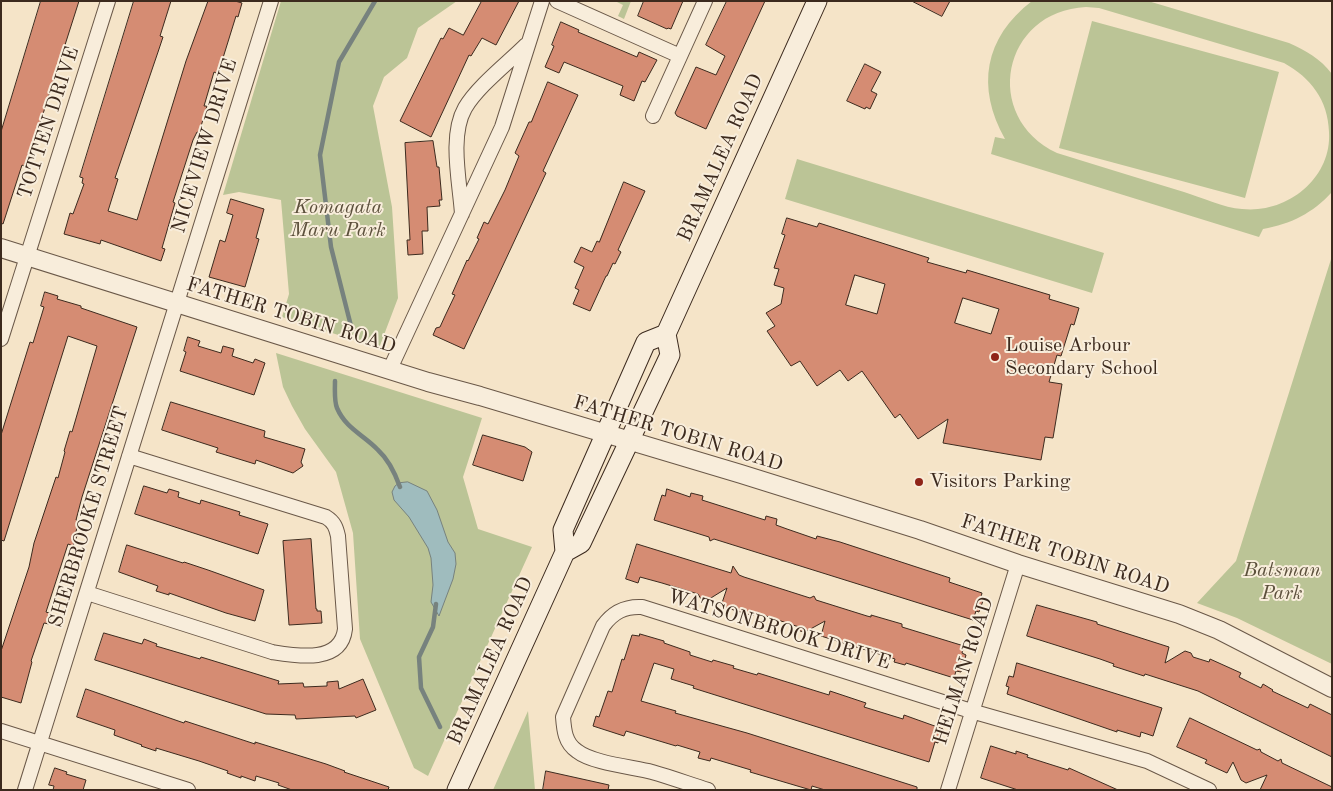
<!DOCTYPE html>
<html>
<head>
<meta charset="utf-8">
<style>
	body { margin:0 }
	#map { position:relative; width:1333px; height:791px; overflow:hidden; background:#f5e4c8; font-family:"Old Standard TT",serif }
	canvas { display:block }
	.frame { position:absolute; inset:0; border:2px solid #3c2a1e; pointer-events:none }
</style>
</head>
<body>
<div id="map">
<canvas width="1333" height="791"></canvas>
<div class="frame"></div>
</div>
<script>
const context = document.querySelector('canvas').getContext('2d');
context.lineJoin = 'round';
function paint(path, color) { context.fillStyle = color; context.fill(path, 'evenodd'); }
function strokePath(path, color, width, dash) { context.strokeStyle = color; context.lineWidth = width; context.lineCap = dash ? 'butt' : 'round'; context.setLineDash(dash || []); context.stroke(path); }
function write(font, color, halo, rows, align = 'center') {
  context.font = font + ' "Old Standard TT",serif'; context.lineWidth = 4; context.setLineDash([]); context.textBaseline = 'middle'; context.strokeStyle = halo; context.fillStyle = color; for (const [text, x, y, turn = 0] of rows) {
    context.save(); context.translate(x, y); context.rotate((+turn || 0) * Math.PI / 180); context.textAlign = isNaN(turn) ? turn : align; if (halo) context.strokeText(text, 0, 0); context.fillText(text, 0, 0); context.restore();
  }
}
const green = new Path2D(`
	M281 1H457L418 28 407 58 384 77 373 106 392 207 398 298 379 348 282 317 289 294 281 200 239 192 223 195Z
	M615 1H631L624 19 618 16 623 5Z
	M1032 1H1148L1289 43C1305 50 1321 59 1332 74V192C1313 213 1291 224 1263 229L1259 237 991 154 995 137 1005 139C976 87 984 38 1032 1ZM1086 7 1099 8 1284 63C1311 78 1328 100 1329 132 1332 179 1286 214 1242 209 1224 208 1201 197 1184 192 1141 179 1099 166 1057 153 981 117 1002 11 1086 7Z
	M1092 21 1279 72 1245 198 1059 148Z
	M797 159 1104 253 1092 293 785 199Z
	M1332 256V664L1237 618 1197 603 1236 561Z
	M276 353 482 418 463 477 478 529 532 547 428 776 414 768 360 639 353 533 336 472 305 429 292 406 283 387Z
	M528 711 535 790H493Z`);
const water = new Path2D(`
	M408 482 427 491 437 510 448 542 455 553 456 564 453 579 439 616 431 602 433 585 431 558 428 548 409 517 394 500 392 492 395 486 399 483Z`);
const stream = new Path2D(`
	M352 330 331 247 320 155 339 62 375 1
	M335 381C335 389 334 401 337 408 346 429 364 435 378 450 389 460 395 473 400 487
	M436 604 433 627 419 657 421 688 440 727`);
const building = new Path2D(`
	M41 1H79L28 161H26L24 166 22 165 3 224 1 223V132Z
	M134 1H171L160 36 163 37 158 52 115 178 118 179 108 211 137 220 186 61 208 1H235L242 3 238 17 236 16 218 74 214 72 204 106H207L199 133 197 132 193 140 173 202 175 203 162 248 165 249 161 261 101 240 100 244 64 234 70 213 73 214 84 184 82 183 83 178 80 177Z
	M482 1H519L496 45 482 38 471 56 469 55 431 137 400 121 441 38 443 39 449 28 463 35Z
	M644 1H683L671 29 668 28 667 29 638 16Z
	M727 1H765L706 129 677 116 675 113 696 67 716 75 725 56 706 45Z
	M912 1H950L942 16Z
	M561 22 579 30 578 32 637 57 639 52 657 60 645 82 642 81 634 101 620 95 623 86 564 62 559 73 545 67 554 46 552 45Z
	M865 64 881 72 871 91 877 94 870 109 866 107 865 109 847 101Z
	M548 82 578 95 543 171 546 173 464 349 433 335 436 328 440 327 445 316 455 295 452 294 467 260 468 261 479 239 477 238 484 222 488 224 505 190 519 156 515 153 529 122H531Z
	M433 141 437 167H439L442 200H439L440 206 427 207 428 231H422L423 254 408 255 407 240H410L405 143Z
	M624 182 645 191 618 250 621 252 615 264 613 263 607 276H606L590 311 573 304 579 290 575 288 584 267 574 262 581 247 592 252 597 241 599 242Z
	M231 199 264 209 256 238 259 239 245 287 209 277 220 240 225 242 233 215 227 213Z
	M787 218 817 227 819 223 929 258 927 262 966 273 967 270 1050 295 1049 299 1079 308 1074 325 1071 324 1061 356 1057 355 1049 382 1062 384 1053 438 1045 437 1041 460 943 443 948 419 918 439 900 414 895 418 862 371 848 381 840 370 817 386 800 361 791 366 767 331 775 326 766 313 781 304 784 288 774 285 779 269 774 268 785 235 782 234ZM855 275 885 284 877 314 846 305ZM963 298 999 309 991 334 955 323Z
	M45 292 58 296 57 299 81 306V308L137 327 82 497 76 520 79 521 75 535 77 536 73 546 68 544 46 612 52 614 49 624 44 623 31 661 32 662 21 703 1 697V651L29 567 34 543 56 477 58 478 65 452 64 451 70 431 72 432 97 346 68 336 4 541 1 540V435L30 342 33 343 44 307 41 306Z
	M188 337 200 341 198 346 221 353 223 346 234 349 232 356 253 363 255 359 265 363 254 395 180 371 186 352 184 351Z
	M171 402 265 431 264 437 305 449 301 462 303 466 293 473 256 460 255 464 216 452 218 448 162 430Z
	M483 435 525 447 532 452 523 481 473 465Z
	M144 486 167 493 169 489 179 492 178 497 200 504 201 500 240 512 239 515 268 524 258 554 135 514Z
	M667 489 690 497 691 493 703 496 702 500 765 520 766 516 777 519 776 525 787 529 816 539 817 536 840 542 950 578 949 582 982 593 981 597 984 598 979 612 976 611 973 620 714 539 710 541 709 537 654 520 662 495 665 496Z
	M311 539 316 609H317V611H321L322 623 289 625 283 541Z
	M637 544 731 573 733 566 739 575 744 577 810 598 814 596 816 600 867 616 871 617V615L902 624V627L964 646 962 653 966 655 961 672 956 671 954 678 906 663 905 665 894 662 895 659 821 636 825 621 805 632 800 631 799 627 754 612 753 616 721 606 727 588 706 601 701 599 698 594 662 583 640 577 638 583 626 579Z
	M127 545 183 563 184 562 208 570 264 590 255 621 226 613 169 593V595L156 591 158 586 119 572Z
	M1037 605 1097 622V624L1169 647 1165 663 1185 651 1191 653 1193 657 1209 662 1210 659 1241 673 1239 677 1261 688 1263 684 1273 690 1272 691 1308 708 1310 704 1332 715V757L1198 691 1145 674 1144 676 1113 666 1114 664 1100 659 1027 636Z
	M104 633 142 644 144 639 157 644 156 646 200 659 201 657 279 681 278 684 303 683 304 687 327 686V682L338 681 339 689 363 679 376 710 356 718 355 716 296 719 295 715 266 714 95 660Z
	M640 634 664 641V643L690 652V655L712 662 713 660 734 666 733 668 757 675 758 673 829 695 830 691 866 703 864 707 903 719 904 715 943 729 938 743 935 742 929 762 693 688 694 686 671 679 674 669 654 663 641 701 676 711 675 713 747 733 917 787V790H825L812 786 811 790 750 772 751 770 711 758 710 761 698 758 700 752 677 745 676 746 626 731 624 736 593 726 596 716 599 717 608 691 612 692 622 659 624 660 632 635 639 636Z
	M1017 663 1162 708 1153 736 1141 732 1140 737 1117 730V732L1007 694 1009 687 1006 686 1009 676 1013 677Z
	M86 689 184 723 185 721 255 744V742L326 764 345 771 344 772 389 787 388 790H292L278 785 279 783 256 776 255 781 241 776V778L227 773 228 771 199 761 156 748V751L141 746 142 745 114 735 115 730 77 717Z
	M1190 718 1257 750 1260 749 1261 752 1278 761 1281 759 1282 763 1332 787V790H1260L1267 775 1246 783 1241 780 1233 762 1227 773 1205 763 1207 760 1177 747Z
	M991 746 1016 754V751L1028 755 1027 757 1068 770 1069 768 1118 790H1018L981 778Z
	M55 768 67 772 66 774 86 780 83 790H53L54 786 49 785Z
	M546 771 609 785 608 790H543Z`);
const minor = new Path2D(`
	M557 1 680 56
	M653 116 705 1
	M462 214C460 183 449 136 465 108 478 86 508 63 526 45
	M1 339 108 1
	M390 369 502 127 542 1
	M87 593 272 652C297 656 341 664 345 629L338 536C336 527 334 522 326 517L129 456
	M1 731 188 790
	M25 790 271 1
	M708 790C689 784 670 777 652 772 632 767 592 763 577 751 565 743 564 730 563 717L603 626C613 612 625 606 642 607L971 711 1147 761 1209 790
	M948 790 1018 564`);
const tertiary = new Path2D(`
	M1 248 428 382 480 396 741 474 920 530 1018 564 1179 614 1219 630 1332 688`);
const secondary = new Path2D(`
	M565 552 581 543 670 355 666 334 817 1
	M457 790 565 552 563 530 646 342 666 334`);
const markers = [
	[995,357,5,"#8f2418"],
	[919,482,5,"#8f2418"]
];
const streetNames = [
	["TOTTEN DRIVE",49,123,-72],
	["NICEVIEW DRIVE",205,146,-73],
	["BRAMALEA ROAD",721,158,-66],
	["FATHER TOBIN ROAD",291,316,17],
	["FATHER TOBIN ROAD",678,434,17],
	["SHERBROOKE STREET",89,517,-73],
	["FATHER TOBIN ROAD",1065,555,18],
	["WATSONBROOK DRIVE",779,630,17],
	["BRAMALEA ROAD",491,661,-66],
	["HELMAN ROAD",964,671,-72]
];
const parkNames = [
	["Komagata",338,208],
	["Maru Park",338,231],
	["Batsman",1282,571],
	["Park",1282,594]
];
const poiNames = [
	["Louise Arbour",1005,346],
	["Secondary School",1005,369],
	["Visitors Parking",929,482]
];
paint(green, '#bbc496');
paint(water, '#9fbcbe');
strokePath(water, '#77827e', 1);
strokePath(stream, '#77827e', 4.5);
paint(building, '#d58c73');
strokePath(building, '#3c2a1e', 1);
strokePath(minor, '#6a5848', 16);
strokePath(tertiary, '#6a5848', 20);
strokePath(secondary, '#3c2a1e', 21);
strokePath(minor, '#f8eddb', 14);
strokePath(tertiary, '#f8eddb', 18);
strokePath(secondary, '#f8eddb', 19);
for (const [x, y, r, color] of markers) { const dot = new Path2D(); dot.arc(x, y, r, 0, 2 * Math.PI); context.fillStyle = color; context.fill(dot); strokePath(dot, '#f8eddb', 2); }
write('20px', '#3c2a1e', '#f8eddb', streetNames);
write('italic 20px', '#5c503c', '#f8eddb', parkNames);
write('20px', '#3c2a1e', '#f8eddb', poiNames, 'left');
</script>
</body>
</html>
